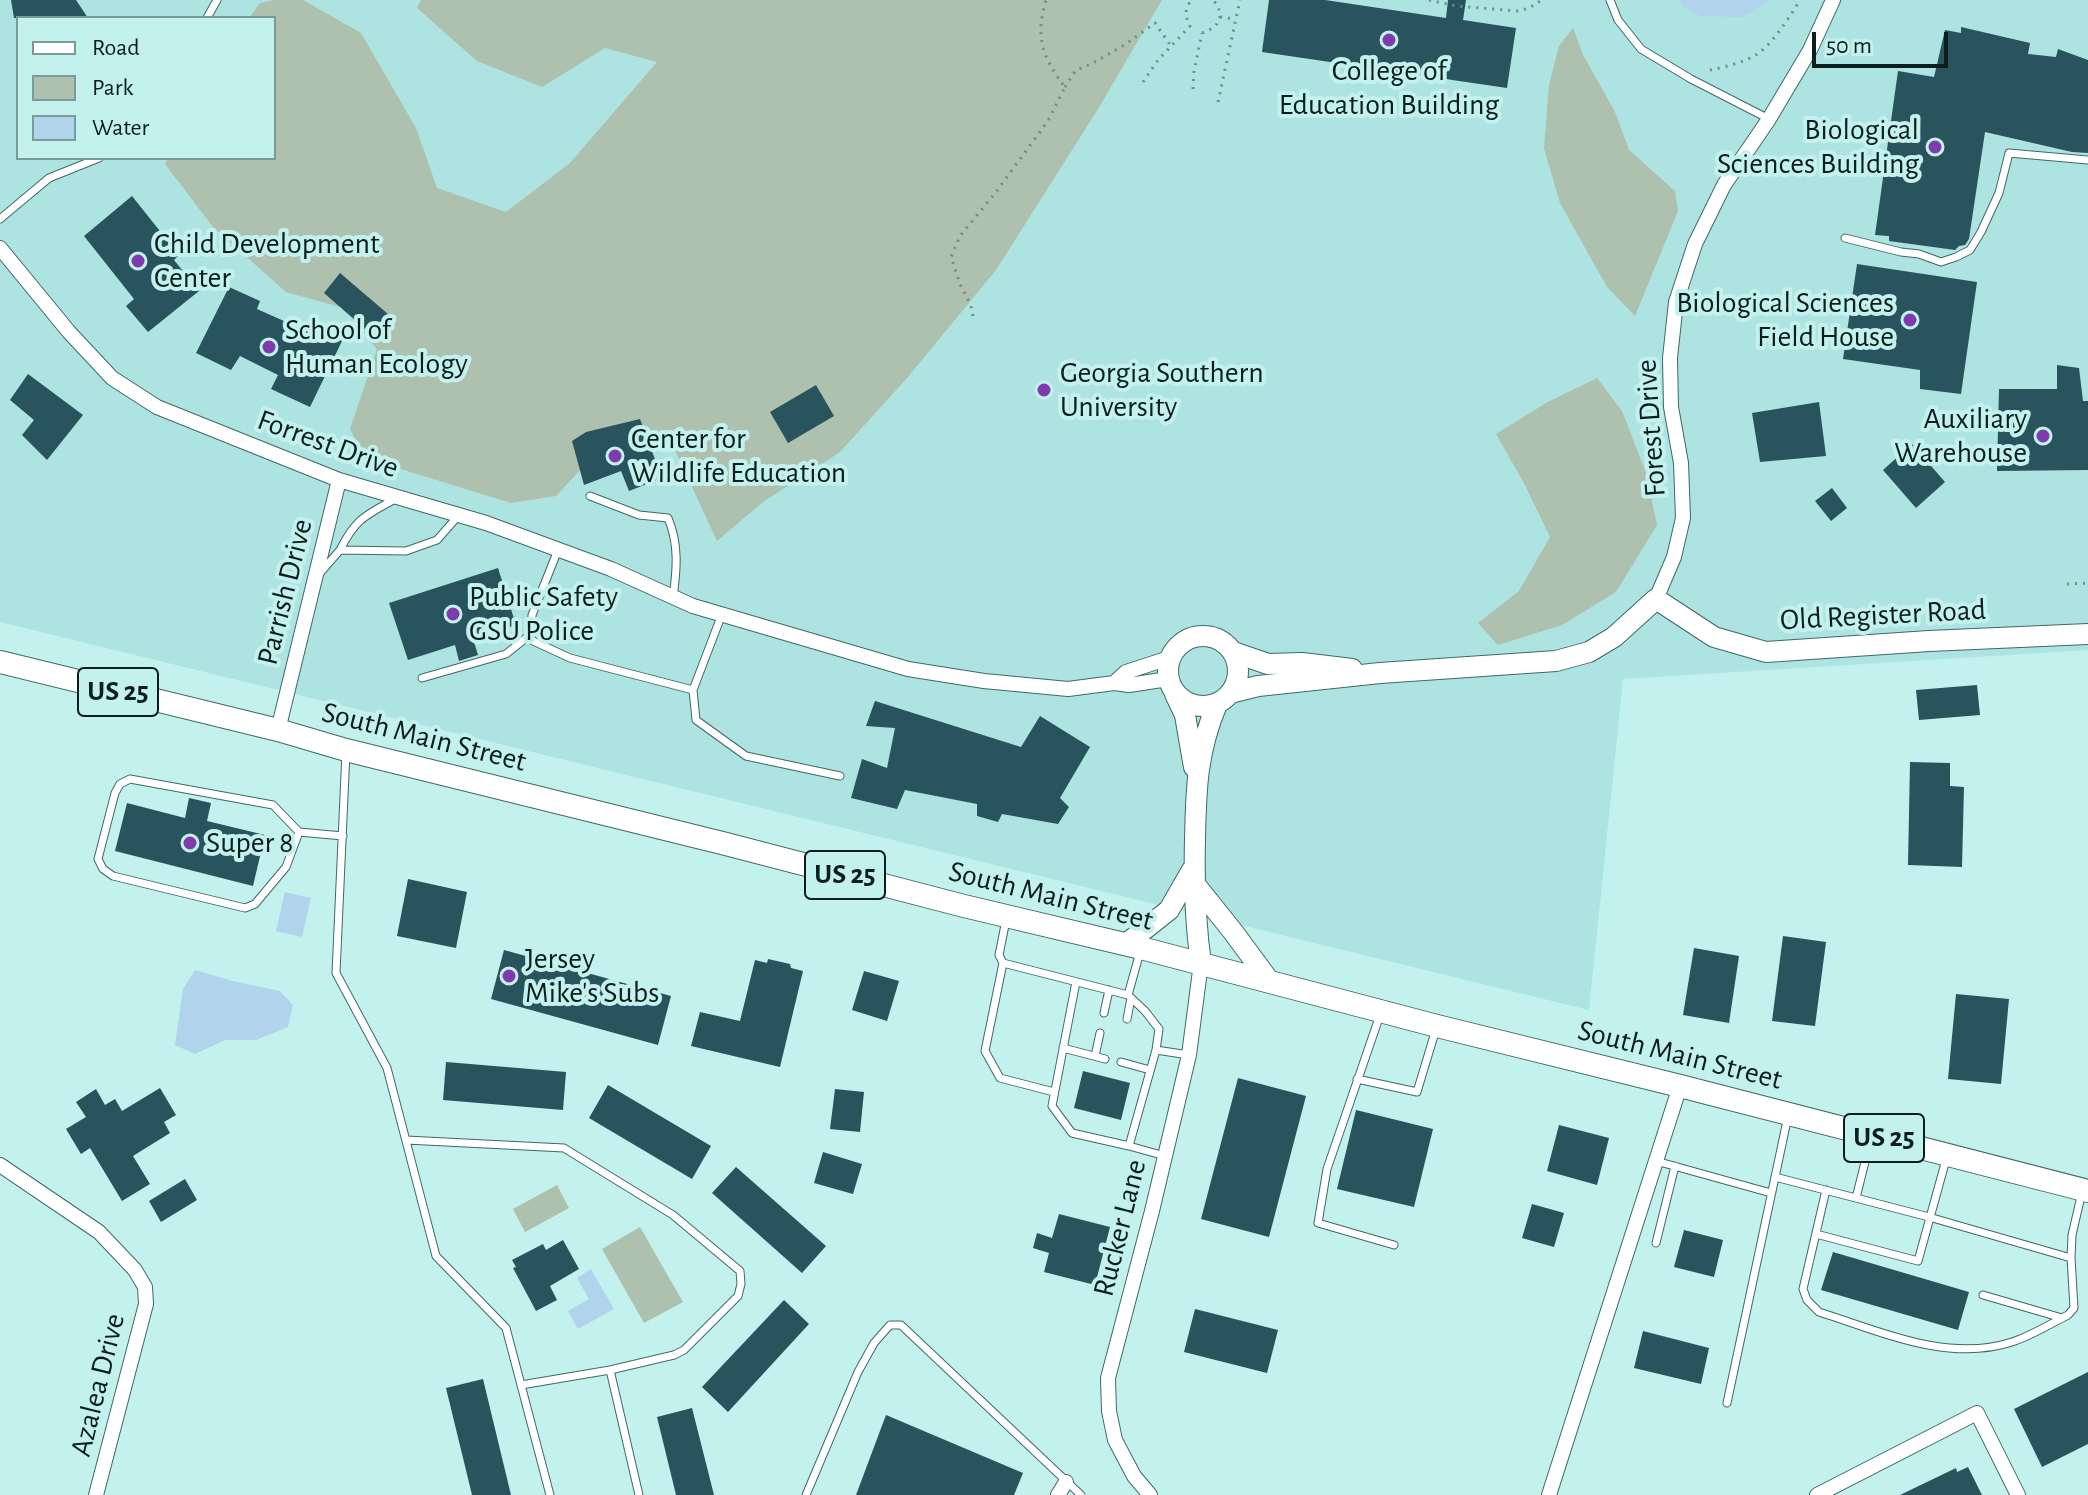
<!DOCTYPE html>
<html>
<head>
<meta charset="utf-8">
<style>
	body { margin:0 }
	#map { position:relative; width:2088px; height:1495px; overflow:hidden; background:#c3f1ee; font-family:"Alegreya Sans",sans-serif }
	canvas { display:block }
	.legend { position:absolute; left:16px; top:16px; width:260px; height:144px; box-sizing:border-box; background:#c3f1ee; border:2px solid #799c9a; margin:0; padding:10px 14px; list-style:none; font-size:24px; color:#0b1d1c }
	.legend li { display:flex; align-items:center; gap:16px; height:40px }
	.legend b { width:40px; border:2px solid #799c9a }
	.scale { position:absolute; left:1812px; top:32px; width:136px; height:36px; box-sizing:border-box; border:4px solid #0b1d1c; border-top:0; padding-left:10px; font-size:24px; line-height:28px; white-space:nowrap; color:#0b1d1c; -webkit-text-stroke:6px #c3f1ee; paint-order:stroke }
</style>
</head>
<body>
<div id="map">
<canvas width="2088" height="1495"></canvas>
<ul class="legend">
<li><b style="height:10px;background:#fff"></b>Road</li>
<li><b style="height:22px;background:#aec0ae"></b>Park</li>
<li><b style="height:22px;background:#b1d4ec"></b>Water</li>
</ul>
<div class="scale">50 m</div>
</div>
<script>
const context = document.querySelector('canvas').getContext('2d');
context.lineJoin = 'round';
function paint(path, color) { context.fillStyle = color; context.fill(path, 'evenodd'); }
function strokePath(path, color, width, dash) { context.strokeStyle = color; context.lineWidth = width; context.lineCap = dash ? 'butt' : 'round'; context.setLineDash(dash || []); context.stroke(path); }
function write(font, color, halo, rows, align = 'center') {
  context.font = font + ' "Alegreya Sans",sans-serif'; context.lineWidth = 8; context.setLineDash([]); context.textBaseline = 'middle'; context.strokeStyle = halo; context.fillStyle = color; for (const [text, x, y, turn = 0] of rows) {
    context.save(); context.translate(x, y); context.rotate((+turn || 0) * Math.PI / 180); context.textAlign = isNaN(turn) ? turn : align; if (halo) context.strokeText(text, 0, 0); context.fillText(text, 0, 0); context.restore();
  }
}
const built = new Path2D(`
	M0 0H2088V650L1623 679 1589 1010 0 622ZM18 18H274V158H18Z`);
const green = new Path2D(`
	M274 0H303L361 33 416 128 437 188 506 212 570 163 657 62 605 48 542 87 477 61 417 8 421 0H1162L1098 109 996 270 907 378 840 452 763 502 717 541 667 433 583 467 556 496 511 503 365 458 350 429 377 349 344 308 286 292 213 227 165 164 168 158H274V18H249L260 3Z
	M1573 28 1583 55 1615 112 1629 150 1675 191 1678 211 1635 316 1607 287 1560 203 1544 148 1549 85 1559 46Z
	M1597 378 1622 411 1646 473 1657 525 1616 592 1562 625 1498 645 1478 623 1519 591 1550 537 1524 483 1496 434 1546 403Z
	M557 1185 569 1208 525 1232 513 1209Z
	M640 1227 683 1302 644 1323 602 1249Z`);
const water = new Path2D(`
	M1679 0H1770L1743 17 1700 16 1684 7Z
	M285 892 311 898 302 937 276 931Z
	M195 970 233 981 280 991 293 1005 288 1027 256 1040H225L195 1054 175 1045 183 989Z
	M591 1269 614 1309 578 1329 568 1311 589 1299 577 1278Z`);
const building = new Path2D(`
	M11 0H76L88 18H14Z
	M1269 0H1325L1446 18 1448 0H1466L1463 20 1516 28 1507 88 1262 52Z
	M1961 27 2030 43 2028 54 2056 57 2058 49 2088 60V153L2072 152 1985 132 1969 239 1965 245 1959 246 1955 250 1889 241V236L1875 235 1898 71 1934 77 1945 30 1961 33Z
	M132 196 179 255 174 260 199 291 148 332 126 306 134 299 84 236Z
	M1857 264 1977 282 1961 394 1920 389V370L1843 359Z
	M340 273 388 314 371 334 324 293Z
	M229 287 260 301 257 309 304 330 306 321 342 341 310 407 271 389 278 375 240 356 231 370 196 353Z
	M2057 365 2079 368 2083 401H2088V470L1997 471 1999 389H2057Z
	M28 374 83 415 47 460 22 435 34 420 10 400Z
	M816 385 834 416 788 443 770 412Z
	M1819 402 1826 456 1760 462 1752 413Z
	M640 419 662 478 629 491 621 471 584 485 572 441 586 432Z
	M1912 444 1945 482 1916 508 1883 470Z
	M1832 488 1847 508 1831 521 1815 501Z
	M498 568 516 625 473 639 478 655 459 661 455 645 408 660 389 603Z
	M1977 685 1980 715 1919 720 1916 690Z
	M875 701 1021 747 1040 716 1090 747 1060 798 1069 807 1058 824 1002 814 998 822 977 816V804L905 790 897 809 851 798 862 759 887 768 895 728 866 726Z
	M1910 762 1950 763V786L1964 787 1962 867 1908 865Z
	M189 798 211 803 207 821 265 835 253 886 115 851 127 803 185 818Z
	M408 879 467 892 456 948 397 936Z
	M1783 936 1826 942 1815 1026 1772 1021Z
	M1694 948 1739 956 1729 1023 1683 1015Z
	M504 950 671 996 658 1045 491 999Z
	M768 959 790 964 791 968 803 971 780 1067 691 1046 700 1012 740 1021 755 960 767 963Z
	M864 971 899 981 887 1021 852 1010Z
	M1956 994 2009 999 2001 1084 1948 1079Z
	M446 1062 566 1072 563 1110 443 1100Z
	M1083 1071 1130 1083 1121 1120 1074 1108Z
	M1238 1078 1306 1096 1269 1237 1201 1219Z
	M608 1085 711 1146 692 1179 589 1118Z
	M160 1088 176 1115 164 1122 170 1133 133 1156 150 1184 122 1201 90 1148 81 1154 66 1129 86 1117 76 1102 96 1089 105 1105 115 1099 122 1111Z
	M835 1089 864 1092 860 1132 830 1129Z
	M1356 1110 1433 1129 1414 1207 1337 1189Z
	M1559 1125 1609 1138 1597 1185 1547 1171Z
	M823 1152 862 1164 853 1194 814 1183Z
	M736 1167 826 1246 802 1273 712 1193Z
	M185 1179 197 1200 161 1222 149 1201Z
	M1532 1204 1564 1213 1554 1247 1522 1238Z
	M1059 1214 1110 1227 1095 1285 1044 1272 1049 1253 1033 1248 1037 1233 1052 1238Z
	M1684 1230 1723 1240 1714 1277 1674 1267Z
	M563 1240 579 1269 550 1286 557 1300 536 1311 513 1268 516 1267 512 1260 543 1244 546 1250Z
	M1833 1252 1969 1292 1958 1330 1821 1290Z
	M784 1300 809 1324 728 1412 702 1387Z
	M1195 1309 1278 1330 1267 1373 1184 1352Z
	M1643 1331 1709 1348 1701 1384 1634 1368Z
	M2088 1372V1444L2042 1467 2014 1409Z
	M483 1379 511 1495H472L446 1388Z
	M692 1408 714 1495H676L657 1417Z
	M886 1415 1023 1473 1014 1495H856Z
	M1968 1467 1982 1495H1900L1956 1468 1957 1472Z`);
const path = new Path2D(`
	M1429 0 1456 6 1518 11 1529 8 1542 0
	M1220 17 1236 19
	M1202 33C1220 27 1226 15 1213 0
	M1710 70C1725 67 1741 63 1754 56 1771 47 1790 16 1800 0
	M1143 82 1158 60 1190 26C1185 16 1184 8 1192 0
	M1065 87 1076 70 1093 63 1126 44 1155 23 1171 46
	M1193 89 1194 71 1202 33
	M1218 102 1240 0
	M973 316 971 306 960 284 951 257 960 236 996 192 1048 121 1065 87C1042 57 1035 37 1046 0
	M2067 584 2088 583`);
const lane = new Path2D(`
	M1610 0 1618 20 1641 49 1691 79 1769 119
	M207 18 217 0
	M0 219 49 178 99 158
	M1845 238 1901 252 1919 254 1941 262 1956 257 1970 250 1981 232 1999 193 2009 153 2088 160
	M590 496 639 515 668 518C679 544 677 569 673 597
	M340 550C356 518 365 516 395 499
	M558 550 532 615 531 640 570 658 693 690
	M320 573 340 550 406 551 437 540 459 515
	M722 614 693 690 696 720 746 756 840 776
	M422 678 506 654 531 634
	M346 752 336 973 387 1068 436 1256 506 1328 550 1495
	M299 832 286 867 255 904 245 908 113 876 103 869 98 859 115 793 120 784 130 779 273 805 299 832 343 836
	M1006 920 999 955 1003 963 1128 995
	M1140 952 1128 995 1145 1011 1159 1029 1156 1050 1189 1055
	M1003 963 985 1051 1000 1078 1054 1092
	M1076 982 1052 1106 1072 1133 1129 1146
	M1104 1013 1109 990
	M1380 1015 1327 1169 1318 1223 1394 1245
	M1127 1019 1131 998
	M1063 1048 1105 1059
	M1156 1050 1129 1146 1165 1156
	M1095 1056 1100 1033
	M1121 1062 1150 1070
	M1357 1079 1417 1092 1436 1029
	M406 1140 564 1148 673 1215 740 1271 741 1284 738 1296 684 1350 674 1355 610 1370
	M1656 1161 1771 1193
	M1775 1177 1929 1217 2071 1258
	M1826 1190 1803 1289 1807 1300 1819 1312C1880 1331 1947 1363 2012 1342 2031 1336 2050 1324 2068 1315L2074 1308 2071 1258 2072 1235 2082 1192
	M1856 1198 1871 1138
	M1816 1234 1918 1261 1947 1156
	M1656 1243 1675 1166
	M1983 1295 2062 1318
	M521 1385 610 1370 639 1495
	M1727 1403 1788 1116
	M806 1495 858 1372 874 1343 890 1325H901L1081 1495`);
const street = new Path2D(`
	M0 248 69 332 112 378 157 407 339 480 486 523 611 569 693 606 908 669 984 681 1068 689 1114 683 1129 685 1168 679
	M1656 599 1674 557 1683 518 1681 463 1671 407 1670 358 1676 302 1695 244 1724 185 1769 119 1810 50 1833 0
	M1114 683 1126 672 1169 658
	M278 730 339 480
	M0 1165 99 1232 135 1270 145 1287 146 1304 96 1495
	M1058 1495 1066 1482
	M1150 1495 1134 1476 1115 1440 1109 1411 1108 1378 1152 1211 1189 1055 1201 963
	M1549 1495 1680 1086
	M1817 1495 1977 1413 2018 1495`);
const secondary = new Path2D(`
	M1168 671a35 35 0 1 1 70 0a35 35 0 1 1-70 0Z
	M1233 652 1268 664 1302 663 1352 669
	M1230 693 1258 686 1380 673 1556 661 1589 652 1614 637 1656 599 1714 637 1766 652 1929 641 2088 634
	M1175 694 1185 715 1194 767
	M1194 883 1234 933 1270 982
	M1126 944 1169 910 1192 870
	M1201 963C1195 922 1194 881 1195 839 1196 788 1197 752 1217 704`);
const primary = new Path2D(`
	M0 662 278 730 346 750 726 844 964 906 1141 948 1437 1026 1680 1086 2088 1191`);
const markers = [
	[1389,40,8,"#7f3bae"],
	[1935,147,8,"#7f3bae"],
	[138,261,8,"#7f3bae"],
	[1910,320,8,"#7f3bae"],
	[269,347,8,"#7f3bae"],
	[1044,390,8,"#7f3bae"],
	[2043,436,8,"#7f3bae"],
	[615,456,8,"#7f3bae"],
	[453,614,8,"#7f3bae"],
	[190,843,8,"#7f3bae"],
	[509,976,8,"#7f3bae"]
];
const shields = [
	[118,692,80],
	[845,875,80],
	[1884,1138,80]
];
const shieldNames = [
	["US 25",118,692],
	["US 25",845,875],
	["US 25",1884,1138]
];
const poiNames = [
	["College of",1389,71,"center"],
	["Education Building",1389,105,"center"],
	["Biological",1919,130,"right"],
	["Sciences Building",1919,164,"right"],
	["Child Development",154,244],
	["Center",154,278],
	["Biological Sciences",1894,303,"right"],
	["Field House",1894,337,"right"],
	["School of",285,330],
	["Human Ecology",285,364],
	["Georgia Southern",1060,373],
	["University",1060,407],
	["Auxiliary",2027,419,"right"],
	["Warehouse",2027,453,"right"],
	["Center for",631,439],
	["Wildlife Education",631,473],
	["Public Safety",469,597],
	["GSU Police",469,631],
	["Super 8",206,843],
	["Jersey",525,959],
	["Mike's Subs",525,993]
];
const streetNames = [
	["Forest Drive",1651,428,-94],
	["Forrest Drive",328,444,20],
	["Parrish Drive",285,592,-76],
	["Old Register Road",1883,615,-3],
	["South Main Street",424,737,14],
	["South Main Street",1051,896,14],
	["South Main Street",1680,1055,14],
	["Rucker Lane",1120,1228,-76],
	["Azalea Drive",98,1385,-76]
];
paint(built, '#ade3e0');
paint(green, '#aec0ae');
paint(water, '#b1d4ec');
paint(building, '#29535d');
strokePath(lane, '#3f6967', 9);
strokePath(street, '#3f6967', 16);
strokePath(secondary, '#3f6967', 22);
strokePath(primary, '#3f6967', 24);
strokePath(path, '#6d8e8c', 3, [2, 6]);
strokePath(lane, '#fff', 7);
strokePath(street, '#fff', 14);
strokePath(secondary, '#fff', 20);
strokePath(primary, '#fff', 22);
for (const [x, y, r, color] of markers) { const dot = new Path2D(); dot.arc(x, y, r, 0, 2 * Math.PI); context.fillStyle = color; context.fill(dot); strokePath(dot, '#c3f1ee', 3); }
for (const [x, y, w] of shields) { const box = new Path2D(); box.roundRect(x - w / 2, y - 24, w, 48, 6); context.fillStyle = '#c3f1ee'; context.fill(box); strokePath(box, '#0b1d1c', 2); }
write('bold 28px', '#0b1d1c', null, shieldNames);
write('30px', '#0b1d1c', '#c3f1ee', poiNames, 'left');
write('30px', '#0b1d1c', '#c3f1ee', streetNames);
</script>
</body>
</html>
